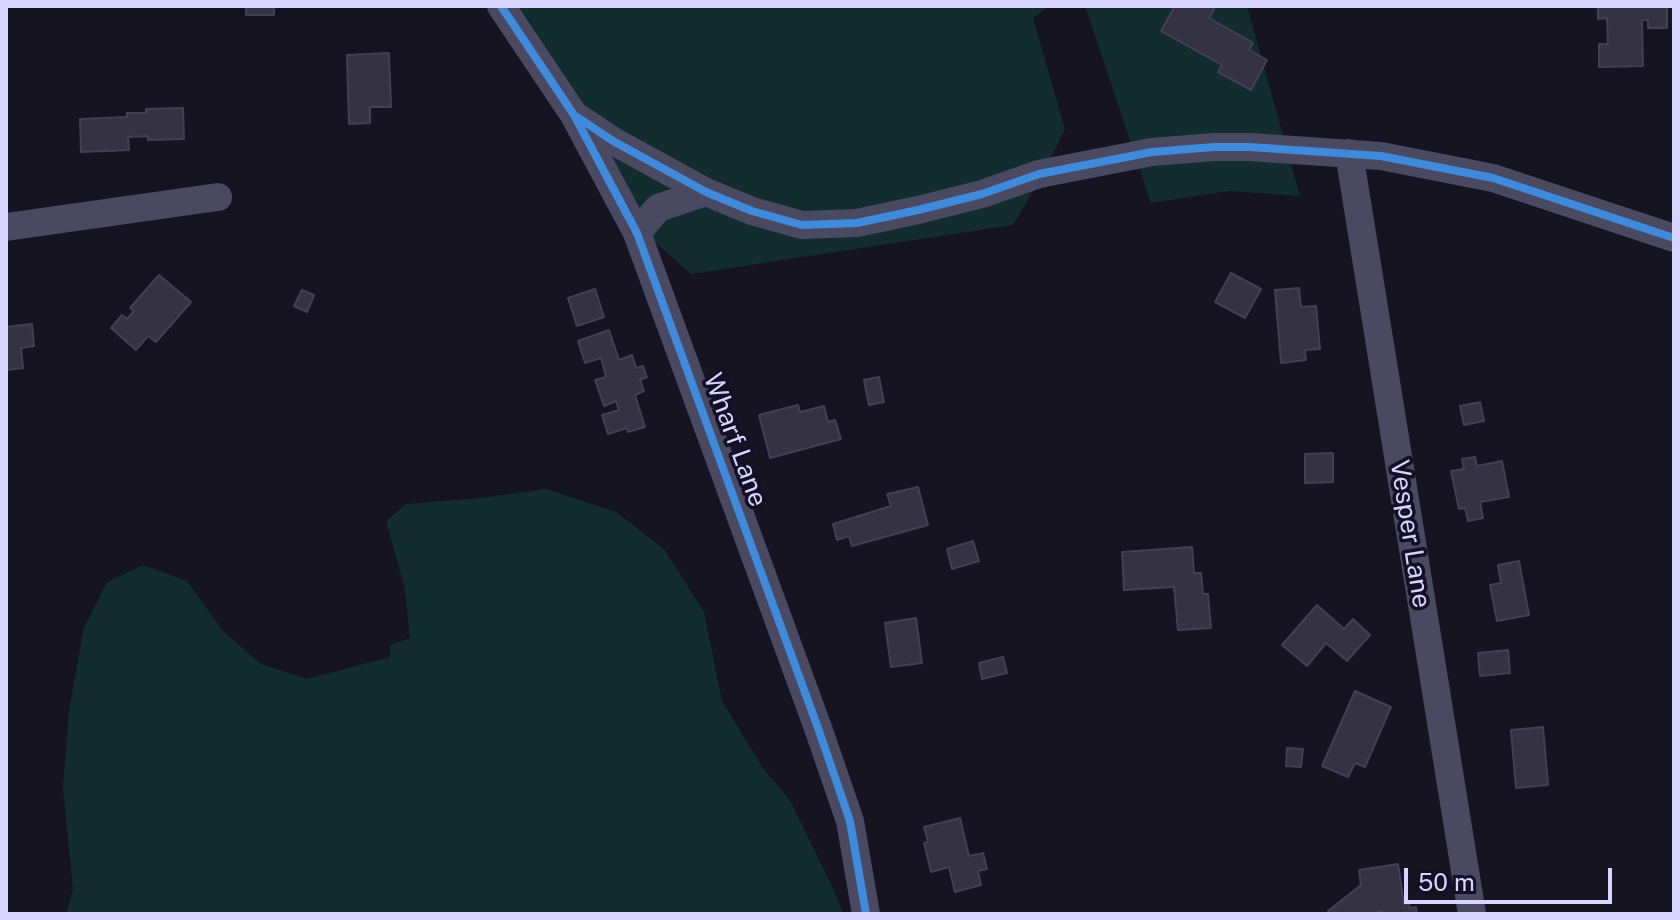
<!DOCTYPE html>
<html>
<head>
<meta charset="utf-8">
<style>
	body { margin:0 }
	#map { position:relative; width:1680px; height:920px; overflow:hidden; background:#161421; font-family:"Public Sans",sans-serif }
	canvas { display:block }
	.frame { position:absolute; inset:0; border:8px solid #d9d4ff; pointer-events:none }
	.scale { position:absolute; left:1404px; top:868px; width:208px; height:36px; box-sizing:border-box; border:4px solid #d9d4ff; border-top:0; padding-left:10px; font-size:24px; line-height:28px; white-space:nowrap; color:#d9d4ff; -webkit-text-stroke:6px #130f26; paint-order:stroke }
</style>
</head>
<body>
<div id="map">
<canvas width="1680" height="920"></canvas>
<div class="frame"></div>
<div class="scale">50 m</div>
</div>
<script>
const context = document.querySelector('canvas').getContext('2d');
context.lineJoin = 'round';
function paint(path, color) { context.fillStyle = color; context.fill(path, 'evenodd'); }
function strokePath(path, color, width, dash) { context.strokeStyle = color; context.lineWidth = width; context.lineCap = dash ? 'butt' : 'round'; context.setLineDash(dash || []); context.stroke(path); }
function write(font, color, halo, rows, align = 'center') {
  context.font = font + ' "Public Sans",sans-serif'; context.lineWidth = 7; context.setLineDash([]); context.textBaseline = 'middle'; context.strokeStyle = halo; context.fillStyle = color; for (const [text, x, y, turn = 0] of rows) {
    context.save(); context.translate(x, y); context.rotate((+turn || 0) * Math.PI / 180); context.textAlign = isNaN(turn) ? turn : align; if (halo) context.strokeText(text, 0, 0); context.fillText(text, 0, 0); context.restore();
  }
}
const green = new Path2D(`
	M508 6H1050L1033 18 1065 129 1036 187 1013 225 691 274 607 200Z
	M1085 6H1247L1300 196 1229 191 1151 203Z
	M546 489 616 512 664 549 704 612 722 701 763 768 789 799 831 884 842 910 841 914H66L73 889 63 788 69 710 84 628 107 582 143 565 187 581 222 630 261 664 307 679 390 657V645L410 638 405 589 386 521 406 504 481 498Z`);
const building = new Path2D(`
	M246 6H274V15H246Z
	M1175 6H1216L1209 18 1253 43 1249 50 1267 60 1251 90 1218 72 1222 65 1161 31Z
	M1598 6H1667V28H1648V20H1642L1643 66 1599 67V44H1608L1607 18 1598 19Z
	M389 53 391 107H370V123L349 124 347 55Z
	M183 108 184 139 148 140V136L128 137 129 150 81 152 80 119 127 117V113H146V109Z
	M1231 273 1261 289 1245 318 1215 302Z
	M159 275 191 302 156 342 148 336 136 350 111 328 122 315 127 319 134 311 130 308Z
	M1299 288 1301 307 1316 306 1320 349 1305 350 1306 360 1281 363 1275 290Z
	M595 289 604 317 577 326 568 298Z
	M302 290 314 295 307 312 294 306Z
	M32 324 34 346 21 348 23 368 6 370V327Z
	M609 330 619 360 632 355 636 368 643 366 647 377 640 380 644 391 635 395 645 427 628 432 627 428 608 434 602 415 619 410 616 401 604 406 595 380 606 377 601 358 585 363 578 341Z
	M879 377 884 402 869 405 864 380Z
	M1480 402 1484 421 1464 425 1460 406Z
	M798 405 800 412 824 406 828 422 835 420 841 439 770 458 759 415Z
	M1333 453V482L1305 483V454Z
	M1475 457 1477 466 1502 461 1509 497 1480 502 1483 518 1468 521 1465 508 1459 509 1451 471 1464 469 1462 459Z
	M918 487 928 525 852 546 849 536 837 540 833 524 891 506 887 494Z
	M973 541 979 561 952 569 947 549Z
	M1192 547 1194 573H1201L1203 594H1208L1211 628 1178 630 1174 587 1124 590 1122 552Z
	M1519 561 1529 615 1497 621 1490 585 1501 583 1498 565Z
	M1317 605 1344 629 1353 619 1370 635 1347 661 1326 643 1307 666 1282 645Z
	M916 618 922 663 891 667 885 623Z
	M1508 650 1510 673 1480 676 1478 653Z
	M1003 657 1007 673 982 679 979 663Z
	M1355 691 1391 707 1365 767 1355 763 1348 777 1322 766Z
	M1543 727 1548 785 1516 788 1511 730Z
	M1287 748 1303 749 1301 767 1286 766Z
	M960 818 969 856 983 853 987 869 978 871 981 885 955 892 949 867 931 872 924 843 928 842 924 827Z
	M1398 864 1404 904 1409 903 1410 908 1416 907 1417 914H1382V911L1368 914H1330L1328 911 1361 885 1359 870Z`);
const street = new Path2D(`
	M501 6 574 115 637 233 818 728 850 821 866 914
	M574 115 613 141 706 192 752 211 802 225 857 223 918 210 982 194 1039 174 1152 152 1214 147H1250L1381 156 1493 178 1674 238
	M1349 153 1472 914
	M6 227 218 197
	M637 233 658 208 706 192`);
const cycleway = new Path2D(`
	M501 6 574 115 637 233 818 728 850 821 866 914
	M574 115 613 141 706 192 752 211 802 225 857 223 918 210 982 194 1039 174 1152 152 1214 147H1250L1381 156 1493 178 1674 238`);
const streetNames = [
	["Wharf Lane",735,440,70],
	["Vesper Lane",1410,534,81]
];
paint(green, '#132c2d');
paint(building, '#343243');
strokePath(building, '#433f54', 2);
strokePath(street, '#4a4962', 28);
strokePath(cycleway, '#408adc', 8);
write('26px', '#d9d4ff', '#130f26', streetNames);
</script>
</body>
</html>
